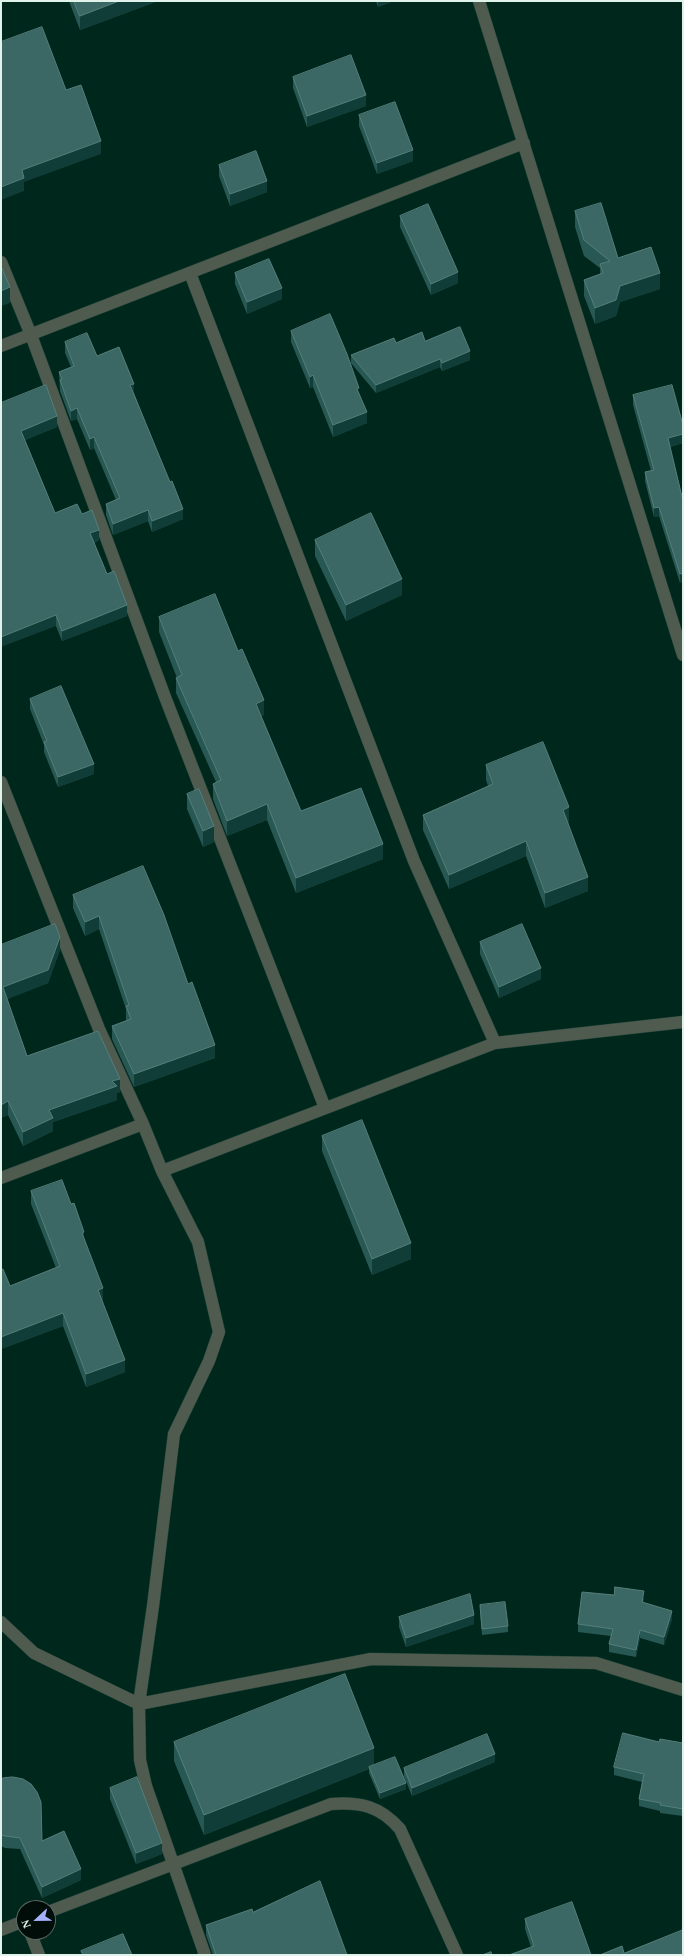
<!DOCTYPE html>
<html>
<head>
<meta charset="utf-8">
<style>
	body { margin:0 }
	#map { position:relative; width:684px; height:1956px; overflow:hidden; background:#00271c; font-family:Georgia,serif }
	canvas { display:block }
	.frame { position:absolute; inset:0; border:2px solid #dff3eb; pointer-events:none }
	.north { position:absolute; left:16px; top:1900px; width:40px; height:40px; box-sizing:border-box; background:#010d08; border:1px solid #5a6963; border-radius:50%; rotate:248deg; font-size:11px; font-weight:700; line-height:16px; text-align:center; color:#dff3eb }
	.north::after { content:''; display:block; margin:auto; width:14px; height:18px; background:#a6b1fc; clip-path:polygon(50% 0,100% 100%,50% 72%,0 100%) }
</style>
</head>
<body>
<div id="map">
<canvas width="684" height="1956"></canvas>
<div class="frame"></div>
<div class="north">N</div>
</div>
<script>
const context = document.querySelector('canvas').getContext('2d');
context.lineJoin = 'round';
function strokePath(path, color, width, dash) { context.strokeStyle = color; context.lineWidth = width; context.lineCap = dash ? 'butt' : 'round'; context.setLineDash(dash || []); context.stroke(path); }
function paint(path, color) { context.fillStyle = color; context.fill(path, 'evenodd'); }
const minor = new Path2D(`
	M479 1 683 655
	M1 262 31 335 165 697 325 1108
	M190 273 414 861 495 1043
	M1 346 524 143
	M1 782 99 1029 143 1124 162 1171 198 1242 219 1332 209 1361 174 1434 153 1606 139 1704 140 1760 146 1786 205 1955
	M162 1171 495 1043 683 1022
	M1 1178 143 1124
	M1 1622 34 1653 139 1704 371 1659 596 1663 683 1690
	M48 1912 331 1804C361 1802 380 1806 400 1829L457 1955
	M1 1930 24 1921
	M30 1932 39 1955`);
const wall = new Path2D(`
	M69 1H158L80 30Z
	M376 1H394L378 7Z
	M293 77 366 106 307 127 293 88Z
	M359 115 413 161 377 174 359 126Z
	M219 165 267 192 230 206 219 176Z
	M575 211 618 258 660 289 620 302 616 316 595 324 584 296V280L600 274V268L584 256 575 227Z
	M400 216 458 283 431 295 400 227Z
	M235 273 282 299 247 314 235 284Z
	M291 331 359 394 367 423 333 437 313 387 310 388 291 342Z
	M425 341 470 360 442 371 440 367 376 393 351 363V355L396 343Z
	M65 342 97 356 134 393 183 519 152 532 148 521 113 535 106 515V504L116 500 94 448 90 450 77 419 71 421 60 391 59 372 71 367 65 353Z
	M633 395 683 443 670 447 683 501 680 583 659 516 654 517 645 481V472L651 471 633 405Z
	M1 403 57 427 25 440 55 513 82 514 99 540 94 543 107 574 127 616 62 641 56 626Z
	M315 540 402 595 346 621 315 556Z
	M159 617 264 715 261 716 301 811 383 859 296 893 267 820 227 836 213 799V784L216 782 176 693V678H177L159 632Z
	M30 699 94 774 58 787 44 752V745L30 709Z
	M486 765 569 822H568L588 891 545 908 526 856 449 889 423 830V815L488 786 486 780Z
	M187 794 214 842 203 847 187 809Z
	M73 895 188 984 215 1058 134 1087 112 1039V1026L126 1021V1009L99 929 85 936 73 908Z
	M480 942 541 979 499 998 480 954Z
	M1 945 60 950 48 983 7 999 27 1056 120 1092 117 1093V1100L53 1122V1131L23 1146 8 1115 1 1118Z
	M322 1136 411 1259 372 1275 322 1151Z
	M31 1191 84 1239 103 1301H102L125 1372 86 1387 63 1326 1 1349V1270L10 1286 56 1268 31 1204Z
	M644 1598 643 1602 672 1619 664 1645 640 1638 636 1657 609 1652V1644L611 1636 578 1632V1624Z
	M480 1605 508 1626V1632L482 1635 480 1611Z
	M399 1617 474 1624 406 1647 399 1627Z
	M174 1742 374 1766 406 1789 380 1799 369 1773V1769L204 1835 174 1761Z
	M659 1742 683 1743V1816L660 1813V1811L639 1806V1799L642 1782 614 1775V1767Z
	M495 1762 412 1796 404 1776V1768Z
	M1 1779 42 1841 81 1880 42 1898 20 1849 5 1848 1 1846Z
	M110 1788 162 1854 136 1864 110 1799Z
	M253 1912 347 1955H213L206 1935V1925Z
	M525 1919 591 1955 531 1947 525 1929Z`);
const shadedWall = new Path2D(`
	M119 1H158L80 30V16Z
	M378 1H394L378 7Z
	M366 95V106L307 127V116Z
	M101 141V154L24 182V191L1 200V187L22 170Z
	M413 150V161L377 174V163Z
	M267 181V192L230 206V194Z
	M458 272V283L431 295V284Z
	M660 273V289L620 302 616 316 595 324V308L620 286Z
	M10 287V303L1 306V291Z
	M282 288V299L247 314V302Z
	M470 351V360L442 371V363Z
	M440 359V367L376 393V385Z
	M313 375V387L310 388V377Z
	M134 384V394L130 385Z
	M77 408V419L71 421V411Z
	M367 412V423L333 437V425Z
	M57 416V427L21 442V431Z
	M683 434V443L668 447V438Z
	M94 437V448L90 450V439Z
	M659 507V516L654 517V508Z
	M183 509V519L152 532V521Z
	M148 510V521L113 535V524Z
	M99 530V540L90 544V533Z
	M683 573V582L680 583V574Z
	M402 579V595L346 621V605Z
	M127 605V616L62 641V631Z
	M56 615V626L1 647V637Z
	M264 700V715L256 719V704Z
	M94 764V774L58 787V777Z
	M267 804V820L227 836V821Z
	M569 807V822L563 824V810Z
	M214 826V842L203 847V831Z
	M526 841V856L449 889V875Z
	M383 844V859L296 893V878Z
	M588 877V891L545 908V893Z
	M99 916V929L85 936V922Z
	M60 937V950L48 983 3 1001V987Z
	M541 968V979L499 998V987Z
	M215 1045V1058L134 1087V1074Z
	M120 1079V1092L117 1093V1100L53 1122V1131L23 1146V1132L49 1110 112 1081Z
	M8 1101V1115L1 1118V1105Z
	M84 1232V1244L82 1233Z
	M411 1243V1259L372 1275V1259Z
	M103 1288V1301L98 1303V1290Z
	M63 1313V1326L1 1349V1337Z
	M125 1360V1372L86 1387V1374Z
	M672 1611V1619L664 1645V1637Z
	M474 1615V1624L406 1647V1638Z
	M640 1630V1638L636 1657V1650Z
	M374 1748V1767H369V1769L204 1835V1815Z
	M495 1754V1762L412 1796V1788Z
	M406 1783V1789L380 1799V1793Z
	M162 1843V1854L136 1864V1853Z
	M81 1869V1880L42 1898V1887Z`);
const building = new Path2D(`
	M74 1H119L80 16Z
	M42 27 66 90 81 85 101 141 22 170 24 178 1 187V42Z
	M351 55 366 95 307 116 293 77Z
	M395 102 413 150 377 163 359 115Z
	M256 151 267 181 230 194 219 165Z
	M601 203 618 258 651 247 660 273 620 286 616 300 595 308 584 280 603 273 600 264 610 261 584 240 575 211Z
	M428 204 458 272 431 284 400 216Z
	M269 259 282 288 247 302 235 273Z
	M1 266 10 287 1 291Z
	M330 314 347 354 359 388 357 389 367 412 333 425 313 375 310 377 291 331Z
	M460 327 470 351 442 363 440 359 376 385 351 355 394 338 396 343 422 332 425 341Z
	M87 333 97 356 119 347 134 384 130 385 170 482 172 481 183 509 152 521 148 510 113 524 106 504 120 498 94 437 90 439 77 408 71 411 60 380 62 379 59 372 74 366 65 342Z
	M46 385 57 416 21 431 55 513 77 504 82 514 92 510 99 530 90 533 107 574 114 571 127 605 62 631 56 615 1 637V403Z
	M672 385 683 425V434L668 438 683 501V573L680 574 659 507 654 508 645 472 654 470 633 395Z
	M371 513 402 579 346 605 315 540Z
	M215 594 238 651 242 649 264 700 256 704 301 811 361 788 383 844 296 878 267 804 227 821 213 784 221 780 176 678 182 675 159 617Z
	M61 686 94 764 58 777 44 742 47 741 30 699Z
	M543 742 569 807 563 810 588 877 545 893 526 841 449 875 423 815 493 784 486 765Z
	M199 789 214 826 203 831 187 794Z
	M143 866 164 915 188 984 192 982 215 1045 134 1074 112 1026 131 1019 126 1006 129 1005 99 916 85 922 73 895Z
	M55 924 60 937 48 970 3 987 27 1056 98 1031 120 1079 112 1081 117 1086 49 1110 53 1118 23 1132 8 1101 1 1105V945Z
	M522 924 541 968 499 987 480 942Z
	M362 1120 411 1243 372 1259 322 1136Z
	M62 1180 71 1204 74 1203 84 1232 82 1233 103 1288 98 1290 125 1360 86 1374 63 1313 1 1337V1270L3 1269 10 1286 60 1266 31 1191Z
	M615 1587 644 1591 642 1602 672 1611 664 1637 640 1630 636 1650 609 1644 613 1629 578 1624 582 1592 614 1595Z
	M470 1594 474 1615 406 1638 399 1617Z
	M505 1602 508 1626 482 1629 480 1605Z
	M345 1674 374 1748 204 1815 174 1742Z
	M623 1733 659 1742 660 1739 683 1743V1809L660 1805 661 1803 639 1799 644 1774 614 1767Z
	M487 1734 495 1754 412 1788 404 1768Z
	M395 1757 406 1783 380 1793 369 1767Z
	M13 1777 23 1779 31 1784 37 1792 41 1802 42 1841 64 1831 81 1869 42 1887 20 1838 5 1836 1 1835V1779L3 1778Z
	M137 1777 162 1843 136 1853 110 1788Z
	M320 1881 347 1955H227L226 1954 223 1955H216L206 1925 252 1909 253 1912Z
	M572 1902 591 1955H509L534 1946 525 1919Z
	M683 1930V1955H600L622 1946 624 1953Z
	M123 1934 132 1955H83L81 1951Z
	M491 1952 492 1955H483Z`);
strokePath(minor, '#1f4439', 13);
strokePath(minor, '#505b50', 12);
paint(wall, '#285854');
paint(shadedWall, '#103d37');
paint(building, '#3b6865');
strokePath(building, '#557e7a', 1);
</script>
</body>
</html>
